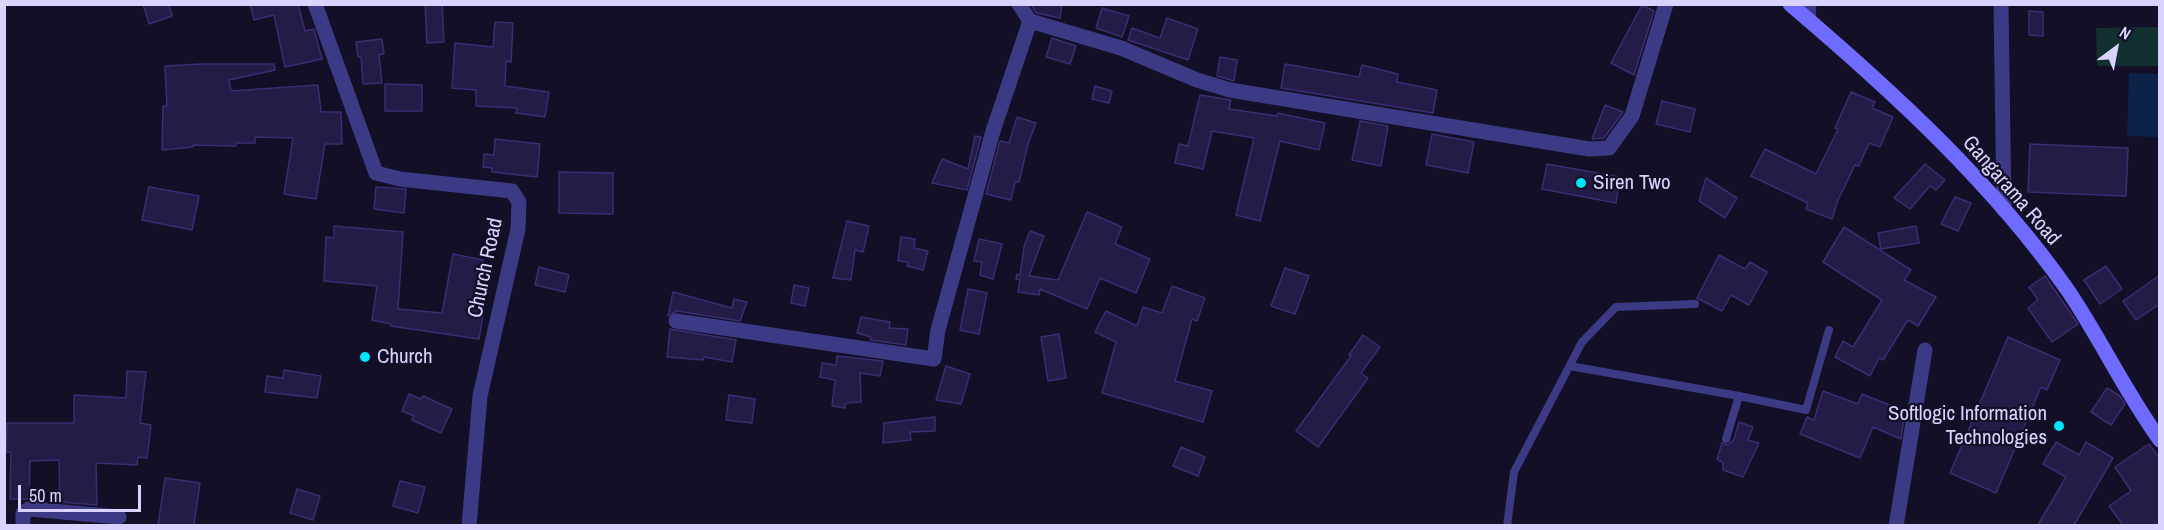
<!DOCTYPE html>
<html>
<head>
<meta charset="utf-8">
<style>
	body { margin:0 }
	#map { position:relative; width:2164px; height:530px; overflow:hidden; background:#130f26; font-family:"Archivo Narrow",sans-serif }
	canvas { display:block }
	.frame { position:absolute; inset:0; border:6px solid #d9d4ff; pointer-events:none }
	.north { position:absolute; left:2086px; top:18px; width:60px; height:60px; -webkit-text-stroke:4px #130f26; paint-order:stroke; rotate:32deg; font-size:16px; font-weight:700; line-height:24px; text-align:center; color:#d9d4ff }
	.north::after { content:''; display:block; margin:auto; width:21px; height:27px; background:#d9d4ff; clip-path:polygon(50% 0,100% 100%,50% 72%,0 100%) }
	.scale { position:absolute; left:18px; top:485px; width:123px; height:27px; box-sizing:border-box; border:3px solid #d9d4ff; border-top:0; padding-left:8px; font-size:18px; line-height:21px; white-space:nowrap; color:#d9d4ff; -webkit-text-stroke:4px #130f26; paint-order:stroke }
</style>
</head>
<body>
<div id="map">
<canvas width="2164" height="530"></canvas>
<div class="frame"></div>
<div class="north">N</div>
<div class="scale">50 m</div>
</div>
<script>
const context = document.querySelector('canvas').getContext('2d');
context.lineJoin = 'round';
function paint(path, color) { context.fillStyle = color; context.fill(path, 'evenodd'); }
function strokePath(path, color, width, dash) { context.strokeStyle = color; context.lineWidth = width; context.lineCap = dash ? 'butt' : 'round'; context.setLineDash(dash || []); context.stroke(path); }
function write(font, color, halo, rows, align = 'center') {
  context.font = font + ' "Archivo Narrow",sans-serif'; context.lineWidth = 4.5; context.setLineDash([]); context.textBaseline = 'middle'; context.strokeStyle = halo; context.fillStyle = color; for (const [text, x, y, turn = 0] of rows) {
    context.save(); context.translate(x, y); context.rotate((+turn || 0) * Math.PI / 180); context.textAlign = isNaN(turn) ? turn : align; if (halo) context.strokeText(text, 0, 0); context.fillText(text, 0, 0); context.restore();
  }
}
const green = new Path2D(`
	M2159 27V66H2097L2096 28Z`);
const water = new Path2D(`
	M2129 73 2159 74 2158 137 2127 136Z`);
const building = new Path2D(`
	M143 4H169L172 16 149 24Z
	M250 4H298L305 31 314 29 322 59 285 67 274 15 254 20Z
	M425 4H442L444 42 427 43Z
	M1031 4H1062L1060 18 1036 13Z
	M1642 5 1654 11 1634 75 1611 63Z
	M1102 8 1129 16 1122 37 1096 28Z
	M2029 11 2043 12V36L2029 35Z
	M1167 18 1198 29 1188 60 1128 40 1132 28 1160 38Z
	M495 22 513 23 511 62 506 61 505 86 549 92 545 117 516 113 517 108 476 106V90L452 88 455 43 493 47Z
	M1052 38 1076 46 1070 64 1046 57Z
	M382 39 384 54 379 55 382 83 363 84 361 57H358L356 42Z
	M1220 57 1237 60 1234 81 1217 76Z
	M201 64H274L275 70 229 80 231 91 318 85 321 112H341L342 144H325L316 199 284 194 293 138 255 137V143H236V146L193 145V147L162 150 163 106H167L165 66Z
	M1285 64 1359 77 1362 65 1398 74 1397 82 1437 90 1433 113 1281 88Z
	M385 84 422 85V111H385Z
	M1095 86 1112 91 1109 103 1092 99Z
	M1851 92 1875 102 1872 108 1893 117 1880 147 1869 143 1859 166 1855 165 1838 200 1832 219 1806 209 1808 203 1751 176 1765 149 1816 174 1838 129 1835 128Z
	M1200 95 1231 100 1229 109 1277 116 1278 113 1325 123 1319 150 1280 141 1260 221 1236 215 1254 138 1212 131 1203 169 1175 163 1179 144 1188 146Z
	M1662 101 1695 109 1690 132 1656 124Z
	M1605 105 1623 112 1604 138 1592 139Z
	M1017 117 1036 123 1028 144 1019 182H1015L1011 200 986 194 1000 141 1009 143Z
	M1360 121 1388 126 1381 166 1352 160Z
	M1432 134 1474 142 1468 173 1426 165Z
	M975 136 981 137 967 190 932 183 942 159 968 169Z
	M495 139 540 144 537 177 492 172V168L483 167 484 154 494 155Z
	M2030 144 2128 148 2126 196 2028 192Z
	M1547 164 1620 177 1616 203 1542 189Z
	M1925 164 1945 180 1936 190 1930 186 1910 209 1894 198Z
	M559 172 613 173V214L559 213Z
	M1706 178 1737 198 1725 218 1699 201Z
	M149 187 199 196 192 230 142 220Z
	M376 187 406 189 404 213 374 209Z
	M1955 197 1971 203 1958 231 1941 224Z
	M1087 212 1122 227 1115 244 1150 259 1136 293 1100 278 1087 309 1040 289 1039 295 1018 292 1020 280 1016 279 1017 274 1020 275 1024 247 1030 231 1044 236 1029 276 1058 280Z
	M847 221 869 226 863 252 855 250 851 280 833 278Z
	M334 226 403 232 398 309 442 313 453 254 483 260 476 301 485 302 479 339 391 326V324L372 320 377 286 324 281 326 237 334 238Z
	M1916 226 1919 243 1881 249 1878 233Z
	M1844 227 1911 270 1904 280 1936 297 1918 326 1908 320 1883 360 1879 358 1870 376 1835 357 1843 341 1853 347 1882 300 1823 262Z
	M901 237 915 239 914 248 928 251 923 270 907 266 908 262 898 261Z
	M979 239 1002 244 993 279 980 275 982 262 974 261Z
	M1719 255 1745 269 1750 262 1767 272 1749 305 1731 295 1722 311 1697 298Z
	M2106 266 2122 289 2100 304 2084 280Z
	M539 267 569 275 565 292 535 285Z
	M1285 268 1309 276 1295 314 1271 306Z
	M2160 275V304L2136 320 2123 301Z
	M2045 276 2078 324 2052 342 2028 308 2038 300 2029 287Z
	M794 285 809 288 805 306 791 303Z
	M1172 286 1205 298 1197 321 1192 319 1175 381 1212 391 1203 422 1102 393 1116 342 1095 332 1106 311 1137 326 1143 307 1162 313Z
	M968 289 987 293 979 334 960 330Z
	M673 292 732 308 734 299 747 302 740 321 677 311 668 316Z
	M861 317 890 322 889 328 908 329 906 345 870 340 871 337 857 333Z
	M670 329 736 340 732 362 704 357 703 360 667 357Z
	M1059 334 1066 378 1048 381 1041 337Z
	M1363 335 1380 347 1361 373 1368 378 1318 447 1296 431 1351 356 1349 355Z
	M2008 337 2060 360 2047 390 2041 387 1996 493 1950 473Z
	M837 356 883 361 880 376 860 373 861 402 846 403 845 408 832 406 835 380 820 377 822 363 836 365Z
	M946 366 970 374 961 404 936 400Z
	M284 370 321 376 317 398 265 392 267 376 283 378Z
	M127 371 146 372 140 423 151 425 147 458 138 457 137 465 96 463 97 505 60 502 59 460 30 461 29 499H10L11 452H6L7 423H74V395L126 398Z
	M2107 388 2120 396 2125 404 2111 425 2091 412Z
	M1823 391 1858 404 1862 394 1905 411 1901 439 1873 427 1860 458 1800 434 1807 417 1814 420Z
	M409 394 421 399 423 396 452 409 441 433 412 420 414 416 402 411Z
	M729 395 755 399 752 423 726 420Z
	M935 417V431L910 432 911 440 883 443 884 423Z
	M1739 422 1753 427 1748 440 1759 443 1743 477 1723 470V463L1717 459 1722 443 1728 445 1734 439Z
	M2056 442 2079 455 2086 442 2113 458 2074 525H2038L2066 477 2043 464Z
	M2149 444 2160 459V525H2123L2109 506 2131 491 2115 467Z
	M1181 447 1205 457 1198 476 1173 466Z
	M165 478 200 483 194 525H158Z
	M400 481 425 487 418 513 393 506Z
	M297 489 320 496 313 520 290 513Z`);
const lane = new Path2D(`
	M1570 366 1739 396 1726 439
	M1739 396 1806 410 1829 330
	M1507 526 1514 472 1582 342 1616 307 1695 304`);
const street = new Path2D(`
	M315 4 376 173 400 179 512 191 519 202 518 229 480 396 469 526
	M2001 4 2004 210
	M1808 20 1809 4
	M1030 21 1121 48 1197 80 1230 90 1589 149 1609 148 1632 116 1666 4
	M676 321 934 359 938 330 993 131 1030 21 1019 4
	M23 526V513L29 509 119 517
	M1896 526 1925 350`);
const secondary = new Path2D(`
	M1790 4C1891 90 1993 183 2069 292 2101 340 2126 393 2160 440`);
const markers = [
	[1581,183,6,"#00e5ff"],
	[365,357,6,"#00e5ff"],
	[2059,426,6,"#00e5ff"]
];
const poiNames = [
	["Siren Two",1593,183],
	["Church",377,357],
	["Softlogic Information",2047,414,"right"],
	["Technologies",2047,438,"right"]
];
const streetNames = [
	["Gangarama Road",2011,191,49],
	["Church Road",486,268,-78]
];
paint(green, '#12302f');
paint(water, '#0c2248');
paint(building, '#241b47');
strokePath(building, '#3b2d73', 1.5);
strokePath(lane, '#3d3a85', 8);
strokePath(street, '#3d3a85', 15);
strokePath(secondary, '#6f6bff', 15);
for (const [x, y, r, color] of markers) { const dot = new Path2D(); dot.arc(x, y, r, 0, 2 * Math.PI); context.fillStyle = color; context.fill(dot); strokePath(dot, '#130f26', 2); }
write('21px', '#d9d4ff', '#130f26', poiNames, 'left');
write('21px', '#d9d4ff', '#130f26', streetNames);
</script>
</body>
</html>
